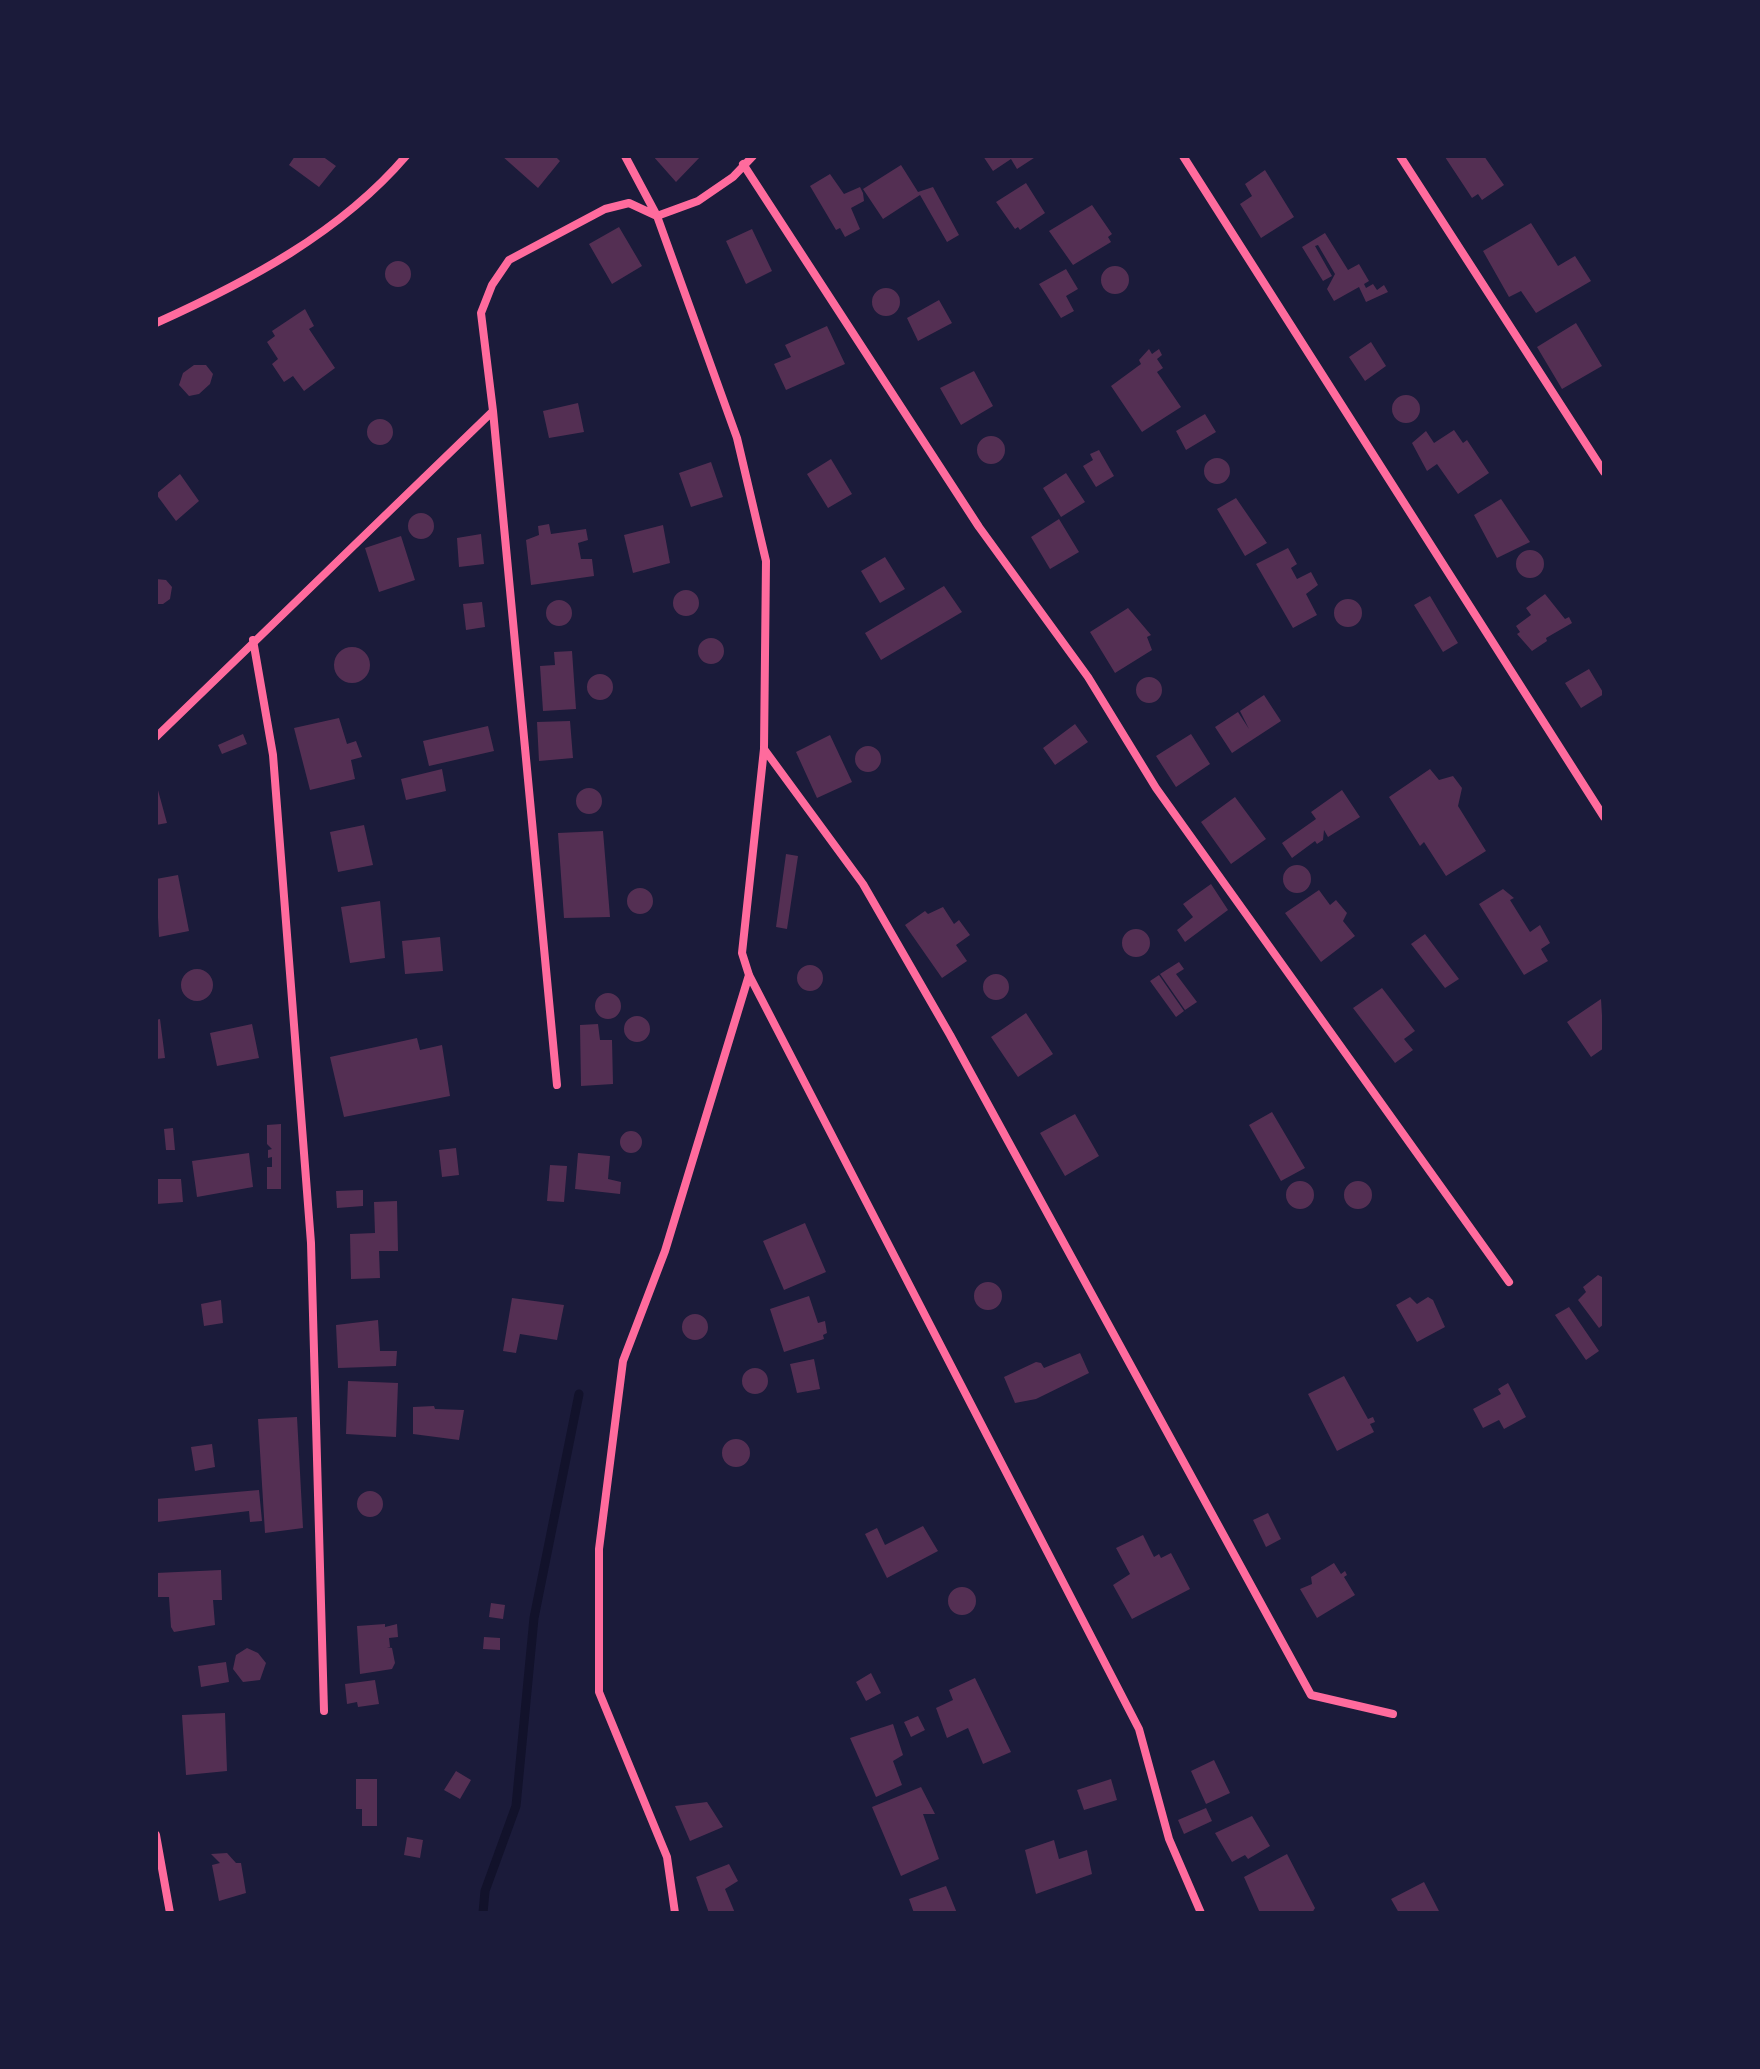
<!DOCTYPE html>
<html>
<head>
<meta charset="utf-8">
<style>
	body { margin:0 }
	#map { position:relative; width:1760px; height:2069px; overflow:hidden; background:#1b1b3a; font-family:"Work Sans",sans-serif }
	canvas { display:block }
	.frame { position:absolute; inset:0; border:158px solid #1b1b3a; pointer-events:none }
</style>
</head>
<body>
<div id="map">
<canvas width="1760" height="2069"></canvas>
<div class="frame"></div>
</div>
<script>
const context = document.querySelector('canvas').getContext('2d');
context.lineJoin = 'round';
function strokePath(path, color, width, dash) { context.strokeStyle = color; context.lineWidth = width; context.lineCap = dash ? 'butt' : 'round'; context.setLineDash(dash || []); context.stroke(path); }
function paint(path, color) { context.fillStyle = color; context.fill(path, 'evenodd'); }
const stream = new Path2D(`
	M483 1913 485 1891 516 1806 534 1618 579 1394`);
const building = new Path2D(`
	M295 156H322L336 166 319 187 289 165Z
	M502 156H555L560 161 538 188Z
	M653 156H701L676 182Z
	M983 156H1037L1017 169 1011 159 993 171Z
	M1484 156 1504 185 1482 200 1478 194 1472 198 1445 157Z
	M901 165 918 192 933 187 959 235 947 242 920 195 883 219 863 189Z
	M1265 170 1294 217 1261 238 1240 204 1252 196 1245 184Z
	M830 174 844 194 860 187 863 193 864 201 851 208 860 229 845 237 840 228 836 230 810 186Z
	M1026 183 1045 213 1020 230 1018 227 1015 229 996 202Z
	M1092 205 1112 234 1108 237 1111 242 1073 265 1049 231Z
	M1531 223 1558 266 1575 256 1591 281 1536 313 1521 291 1509 297 1483 251Z
	M619 227 642 266 612 284 589 244Z
	M752 229 772 271 746 284 726 241Z
	M1325 233 1348 270 1359 264 1369 281 1364 284 1366 288 1373 284 1377 290 1384 285 1388 292 1366 302 1359 287 1334 301 1327 289 1335 274 1318 245 1315 246 1332 276 1323 281 1302 247Z
	M385 274a13 13 0 1 1 26 0a13 13 0 1 1-26 0Z
	M1101 280a14 14 0 1 1 28 0a14 14 0 1 1-28 0Z
	M1066 269 1078 289 1066 296 1074 311 1061 318 1039 284Z
	M872 302a14 14 0 1 1 28 0a14 14 0 1 1-28 0Z
	M939 300 952 323 918 341 907 318Z
	M305 309 314 326 309 329 335 368 304 391 293 376 284 382 272 364 278 359 267 342 275 336 272 331Z
	M1576 323 1602 366 1562 389 1537 347Z
	M827 326 845 364 786 390 774 364 791 357 785 345Z
	M1371 342 1386 366 1365 381 1349 357Z
	M1149 349 1152 354 1159 349 1162 355 1157 359 1163 368 1157 372 1181 407 1142 432 1111 386 1141 364 1139 360Z
	M194 365H206L213 374 210 384 199 394 189 396 179 385 183 373Z
	M974 371 993 406 961 425 940 388Z
	M1392 409a14 14 0 1 1 28 0a14 14 0 1 1-28 0Z
	M578 403 584 432 549 438 543 411Z
	M1205 414 1216 432 1186 450 1176 431Z
	M367 432a13 13 0 1 1 26 0a13 13 0 1 1-26 0Z
	M1454 430 1463 443 1467 440 1489 473 1458 494 1437 464 1427 471 1412 443 1426 431 1434 443Z
	M977 450a14 14 0 1 1 28 0a14 14 0 1 1-28 0Z
	M1099 450 1114 476 1096 487 1083 466 1093 460 1090 454Z
	M1204 471a13 13 0 1 1 26 0a13 13 0 1 1-26 0Z
	M831 459 852 494 828 508 807 474Z
	M711 462 723 497 691 507 679 473Z
	M1066 473 1085 502 1061 517 1043 488Z
	M180 474 199 501 176 521 156 494Z
	M1236 498 1267 543 1245 556 1217 509Z
	M1501 499 1530 542 1497 558 1474 515Z
	M408 526a13 13 0 1 1 26 0a13 13 0 1 1-26 0Z
	M1059 519 1079 552 1050 569 1031 537Z
	M549 524 551 534 586 529 588 540 578 543 581 559H592L594 576 531 585 526 540 539 535 538 526Z
	M663 525 670 563 633 573 624 535Z
	M481 534 484 564 459 567 457 538Z
	M401 536 415 580 379 592 365 548Z
	M1288 548 1297 564 1291 568 1297 579 1311 572 1318 585 1306 594 1317 615 1293 628 1256 564Z
	M1516 564a14 14 0 1 1 28 0a14 14 0 1 1-28 0Z
	M885 557 905 589 880 603 861 571Z
	M156 579 166 580 172 587 170 599 163 604H156Z
	M944 586 962 612 881 660 865 633Z
	M673 603a13 13 0 1 1 26 0a13 13 0 1 1-26 0Z
	M1545 594 1565 619 1569 617 1572 623 1546 638 1547 641 1532 651 1517 634 1520 632 1516 626 1531 615 1526 608Z
	M1430 596 1458 643 1443 652 1414 605Z
	M1334 613a14 14 0 1 1 28 0a14 14 0 1 1-28 0Z
	M546 613a13 13 0 1 1 26 0a13 13 0 1 1-26 0Z
	M482 602 485 627 466 630 463 604Z
	M1128 608 1151 635 1147 637 1152 650 1115 673 1090 632Z
	M698 651a13 13 0 1 1 26 0a13 13 0 1 1-26 0Z
	M334 665a18 18 0 1 1 36 0a18 18 0 1 1-36 0Z
	M572 651 576 709 543 711 540 666 555 665 554 652Z
	M1589 669 1604 694 1581 708 1565 683Z
	M587 687a13 13 0 1 1 26 0a13 13 0 1 1-26 0Z
	M1136 690a13 13 0 1 1 26 0a13 13 0 1 1-26 0Z
	M1264 695 1281 721 1232 753 1215 727 1238 712 1249 729 1240 711Z
	M339 718 347 744 356 741 362 757 351 760 355 779 310 790 294 728Z
	M570 721 573 758 539 761 537 722Z
	M1075 724 1088 742 1055 765 1043 748Z
	M488 726 494 751 429 766 423 741Z
	M243 734 247 744 222 754 218 745Z
	M1191 734 1210 764 1176 787 1156 756Z
	M830 735 852 782 817 798 796 752Z
	M855 759a13 13 0 1 1 26 0a13 13 0 1 1-26 0Z
	M442 769 446 791 406 800 401 779Z
	M1430 769 1439 780 1453 776 1462 788 1458 806 1486 851 1446 876 1424 842 1420 846 1389 797Z
	M156 783 167 823 156 825Z
	M576 801a13 13 0 1 1 26 0a13 13 0 1 1-26 0Z
	M1342 790 1360 817 1328 837 1324 830 1323 840 1317 844 1315 841 1292 858 1282 843 1316 819 1311 812Z
	M1235 797 1266 839 1231 864 1201 822Z
	M364 825 373 865 338 872 330 832Z
	M603 831 610 917 564 918 558 833Z
	M786 854 798 856 787 929 776 927Z
	M1283 879a14 14 0 1 1 28 0a14 14 0 1 1-28 0Z
	M178 875 189 931 159 937 156 879Z
	M1211 884 1228 910 1185 942 1177 930 1193 917 1183 904Z
	M627 901a13 13 0 1 1 26 0a13 13 0 1 1-26 0Z
	M1503 889 1514 898 1510 900 1530 932 1540 925 1550 943 1541 949 1548 961 1524 975 1479 904Z
	M1319 890 1330 905 1336 900 1347 913 1343 921 1355 936 1321 962 1285 913Z
	M380 901 385 958 350 963 341 907Z
	M943 907 954 924 959 920 970 935 956 945 967 961 942 978 905 925 925 911 928 914Z
	M1122 943a14 14 0 1 1 28 0a14 14 0 1 1-28 0Z
	M1425 934 1459 979 1445 988 1411 944Z
	M440 937 443 971 405 974 402 941Z
	M1179 962 1184 969 1176 974 1197 1002 1185 1010 1160 974Z
	M797 978a13 13 0 1 1 26 0a13 13 0 1 1-26 0Z
	M181 985a16 16 0 1 1 32 0a16 16 0 1 1-32 0Z
	M983 987a13 13 0 1 1 26 0a13 13 0 1 1-26 0Z
	M1159 975 1184 1011 1176 1017 1150 981Z
	M1382 988 1415 1031 1404 1039 1413 1050 1395 1063 1353 1008Z
	M595 1006a13 13 0 1 1 26 0a13 13 0 1 1-26 0Z
	M1601 999 1604 1048 1591 1057 1567 1022Z
	M1026 1013 1053 1054 1018 1077 991 1037Z
	M624 1029a13 13 0 1 1 26 0a13 13 0 1 1-26 0Z
	M160 1019 165 1058 156 1059V1020Z
	M252 1024 259 1058 217 1066 210 1033Z
	M598 1024 600 1040H612L613 1084 581 1086 580 1025Z
	M417 1038 420 1050 442 1045 450 1096 344 1117 330 1057Z
	M1272 1112 1305 1168 1281 1181 1249 1125Z
	M1075 1114 1099 1156 1065 1176 1040 1133Z
	M281 1124V1189H267V1167H272V1157L268 1158V1150L272 1149 267 1144V1125Z
	M173 1128 175 1150H166L164 1129Z
	M620 1142a11 11 0 1 1 22 0a11 11 0 1 1-22 0Z
	M456 1148 459 1175 442 1177 439 1150Z
	M249 1153 253 1187 197 1197 192 1161Z
	M578 1153 610 1156 608 1179 621 1182 620 1194 575 1189Z
	M550 1165 567 1166 564 1202 547 1201Z
	M156 1179H181L183 1202 156 1204Z
	M1344 1195a14 14 0 1 1 28 0a14 14 0 1 1-28 0Z
	M1286 1195a14 14 0 1 1 28 0a14 14 0 1 1-28 0Z
	M363 1190V1206L337 1208 336 1191Z
	M397 1201 398 1251H379L380 1278 351 1279 350 1234 375 1233 374 1202Z
	M805 1223 826 1272 784 1290 763 1241Z
	M1598 1275 1604 1278V1324L1599 1328 1578 1300 1586 1292 1583 1287Z
	M974 1296a14 14 0 1 1 28 0a14 14 0 1 1-28 0Z
	M809 1296 818 1323 825 1321 827 1333 823 1335 824 1339 784 1352 770 1309Z
	M1410 1297 1417 1304 1428 1297 1433 1300 1445 1327 1417 1342 1396 1305Z
	M512 1298 564 1305 557 1340 520 1334 516 1353 503 1351Z
	M221 1300 223 1323 204 1326 201 1304Z
	M1569 1307 1599 1351 1586 1360 1555 1315Z
	M682 1327a13 13 0 1 1 26 0a13 13 0 1 1-26 0Z
	M378 1320 380 1351H397L396 1366 338 1368 336 1325Z
	M1080 1353 1089 1373 1036 1399 1015 1403 1004 1377 1036 1362 1041 1363 1044 1368Z
	M814 1359 820 1389 797 1393 790 1364Z
	M742 1381a13 13 0 1 1 26 0a13 13 0 1 1-26 0Z
	M1344 1376 1368 1419 1373 1417 1375 1422 1370 1424 1374 1432 1337 1451 1308 1394Z
	M348 1381 398 1383 396 1437 346 1434Z
	M1508 1383 1526 1417 1504 1429 1499 1420 1483 1428 1473 1409 1501 1394 1498 1389Z
	M434 1406 435 1409 464 1410 459 1440 413 1434V1407Z
	M297 1417 303 1528 265 1533 258 1419Z
	M722 1453a14 14 0 1 1 28 0a14 14 0 1 1-28 0Z
	M212 1444 215 1467 195 1471 191 1447Z
	M259 1490 262 1521 250 1522 249 1511 157 1522 156 1499Z
	M357 1504a13 13 0 1 1 26 0a13 13 0 1 1-26 0Z
	M1268 1513 1281 1539 1266 1547 1253 1520Z
	M923 1526 938 1551 887 1578 865 1534 877 1528 885 1545Z
	M1143 1535 1154 1557 1159 1554 1161 1558 1171 1553 1190 1589 1132 1619 1113 1585 1130 1574 1116 1548Z
	M1334 1563 1341 1574 1345 1571 1347 1575 1344 1577 1355 1595 1317 1618 1300 1589 1312 1584 1311 1577Z
	M221 1570 222 1600H213L215 1625 174 1632 171 1627 169 1597H156V1573Z
	M948 1601a14 14 0 1 1 28 0a14 14 0 1 1-28 0Z
	M491 1603 505 1605 503 1619 489 1617Z
	M385 1624V1627L397 1624 398 1637 389 1638 390 1647H387L392 1648 395 1663 392 1669 360 1674 357 1626Z
	M484 1637 500 1638V1650L483 1649Z
	M247 1648 258 1653 266 1663 260 1680 243 1682 233 1669 236 1655Z
	M226 1662 229 1682 201 1687 198 1666Z
	M871 1673 881 1693 866 1701 856 1682Z
	M975 1678 1011 1752 983 1764 968 1728 947 1738 936 1708 953 1700 949 1690Z
	M375 1680 379 1704 358 1707 357 1702 347 1704 345 1684Z
	M225 1713 227 1771 186 1775 182 1715Z
	M918 1716 925 1730 911 1737 904 1722Z
	M893 1724 903 1755 893 1761 902 1785 876 1797 850 1738Z
	M1214 1760 1230 1793 1206 1804 1191 1771Z
	M456 1771 471 1780 460 1799 444 1790Z
	M356 1779H377V1826H362V1809H356Z
	M1111 1779 1117 1800 1084 1810 1077 1790Z
	M921 1787 935 1814H923L939 1859 901 1876 872 1807Z
	M707 1802 723 1827 690 1841 675 1806Z
	M1206 1808 1212 1821 1184 1834 1178 1820Z
	M1252 1816 1270 1846 1248 1859 1245 1855 1232 1862 1215 1833Z
	M407 1837 423 1840 420 1858 404 1855Z
	M1054 1840 1059 1859 1087 1850 1092 1874 1036 1894 1025 1850Z
	M227 1853 236 1863H241L246 1893 219 1901 212 1865 220 1863 211 1854Z
	M1287 1854 1315 1908 1312 1913H1260L1244 1877Z
	M729 1864 738 1881 725 1889 735 1913H709L696 1877Z
	M1424 1882 1440 1913H1399L1391 1899Z
	M946 1886 957 1913H914L909 1899Z`);
const minor = new Path2D(`
	M625 156 657 216 737 438 766 561 764 749 863 884 950 1035 1311 1695 1393 1714
	M1183 156 1604 817
	M1400 156 1604 472
	M743 164 979 527 1088 677 1156 788 1509 1282
	M156 323C247 282 340 233 406 156
	M493 411 557 1085
	M253 640 273 755 311 1243 324 1711
	M156 737 493 411 481 313 492 285 509 260 605 209 629 203 657 216 698 201 733 177 753 156
	M764 749 742 953 749 975 1139 1729 1169 1839 1201 1913
	M156 1835 170 1913
	M675 1913 667 1857 599 1692V1549L623 1361 665 1251 749 975`);
strokePath(stream, '#12122b', 9);
paint(building, '#542f53');
strokePath(minor, '#ff6b9d', 8);
</script>
</body>
</html>
